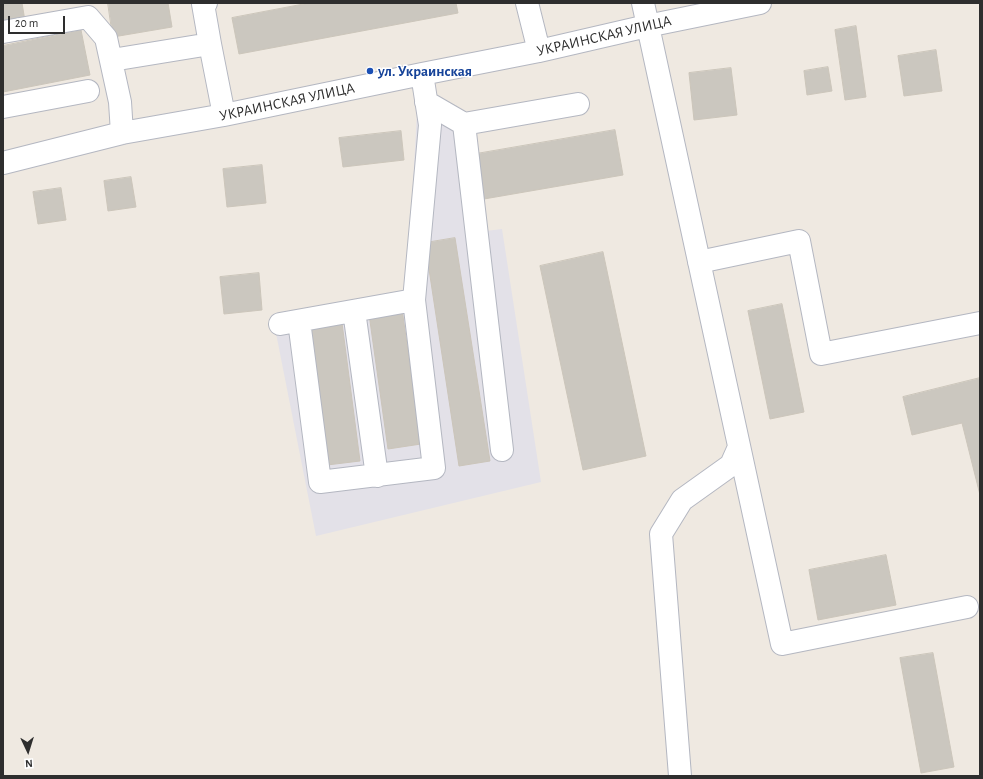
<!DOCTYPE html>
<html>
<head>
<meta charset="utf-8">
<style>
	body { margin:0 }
	#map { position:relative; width:983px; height:779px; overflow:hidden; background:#efe9e1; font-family:"Alegreya Sans",sans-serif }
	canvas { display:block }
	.frame { position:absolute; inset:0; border:4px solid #2e2e2e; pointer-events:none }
	.north { position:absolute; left:8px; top:731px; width:40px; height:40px; -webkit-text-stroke:3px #fff; paint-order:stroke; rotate:176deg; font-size:11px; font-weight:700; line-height:16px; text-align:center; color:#2e2e2e }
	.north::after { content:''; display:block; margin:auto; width:14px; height:18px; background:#2e2e2e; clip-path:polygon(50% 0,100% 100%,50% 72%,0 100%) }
	.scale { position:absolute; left:8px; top:16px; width:57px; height:18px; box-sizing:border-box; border:2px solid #2e2e2e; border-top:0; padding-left:5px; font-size:12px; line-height:14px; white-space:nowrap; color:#2e2e2e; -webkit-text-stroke:3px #fff; paint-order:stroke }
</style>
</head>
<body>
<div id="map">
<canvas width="983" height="779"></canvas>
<div class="frame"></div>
<div class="north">N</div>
<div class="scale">20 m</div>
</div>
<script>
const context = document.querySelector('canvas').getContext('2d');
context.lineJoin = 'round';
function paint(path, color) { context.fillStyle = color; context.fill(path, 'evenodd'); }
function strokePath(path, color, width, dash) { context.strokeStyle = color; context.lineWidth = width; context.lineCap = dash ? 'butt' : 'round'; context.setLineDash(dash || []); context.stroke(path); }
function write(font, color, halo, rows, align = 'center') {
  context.font = font + ' "Alegreya Sans",sans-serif'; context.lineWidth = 3; context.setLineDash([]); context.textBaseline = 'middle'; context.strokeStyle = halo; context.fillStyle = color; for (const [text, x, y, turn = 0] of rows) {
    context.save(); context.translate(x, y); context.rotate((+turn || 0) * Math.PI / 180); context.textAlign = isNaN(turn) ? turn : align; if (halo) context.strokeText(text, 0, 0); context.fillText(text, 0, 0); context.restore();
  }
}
const industrial = new Path2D(`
	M449 105 478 232 502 229 541 482 316 536 273 318 407 297 417 111Z`);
const building = new Path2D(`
	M3 3H22L25 21 3 26Z
	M108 3H168L172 27 113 37Z
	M309 3H456L458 13 239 54 232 18Z
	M856 26 866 97 845 100 835 30Z
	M81 30 90 75 3 92V46Z
	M936 50 942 91 904 96 898 56Z
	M828 67 832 91 807 95 804 71Z
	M731 68 737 115 694 120 689 73Z
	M615 130 623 175 484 199 476 154Z
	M401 131 404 160 343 167 339 138Z
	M262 165 266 203 227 207 223 169Z
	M131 177 136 207 108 211 104 181Z
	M61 188 66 220 38 224 33 192Z
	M455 238 490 461 459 466 425 243Z
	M603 252 646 456 583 470 540 266Z
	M259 273 262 310 224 314 220 277Z
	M782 304 804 412 770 419 748 311Z
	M402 309 421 444 388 449 369 314Z
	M342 323 360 461 327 465 309 328Z
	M980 378V495L962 423 912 435 903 397Z
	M886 555 896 605 818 620 809 570Z
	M933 653 954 767 921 773 900 658Z`);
const minor = new Path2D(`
	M206 3 203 4 210 44 224 115
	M527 3 539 51
	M643 3 782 644 967 607
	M3 32 88 17 106 38 120 102 122 133
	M112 60 210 44
	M426 102 464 124 578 104
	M3 107 88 91
	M464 124 502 450
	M3 163 122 133 224 115 422 74 539 51 647 26 760 3
	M699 262 799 241 821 354 980 323
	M354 311 377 476
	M299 321 320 482 434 468 414 300
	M280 324 414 300 430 125 422 74
	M680 776 661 534 682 500 731 465 739 447`);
const markers = [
	[370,71,4,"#1a4fb4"]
];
const streetNames = [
	["УКРАИНСКАЯ УЛИЦА",604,36,-13],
	["УКРАИНСКАЯ УЛИЦА",287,102,-12]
];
const transitNames = [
	["ул. Украинская",378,71]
];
paint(industrial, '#e3e1e8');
paint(building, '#cbc7bf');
strokePath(building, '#cbc5ba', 1);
strokePath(minor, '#b4b7c1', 24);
strokePath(minor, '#fff', 22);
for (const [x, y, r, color] of markers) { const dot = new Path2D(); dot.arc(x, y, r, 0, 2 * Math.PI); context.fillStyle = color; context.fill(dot); strokePath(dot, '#fff', 1.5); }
write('15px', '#2e2e2e', '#fff', streetNames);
write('bold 15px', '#164399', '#fff', transitNames, 'left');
</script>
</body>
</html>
